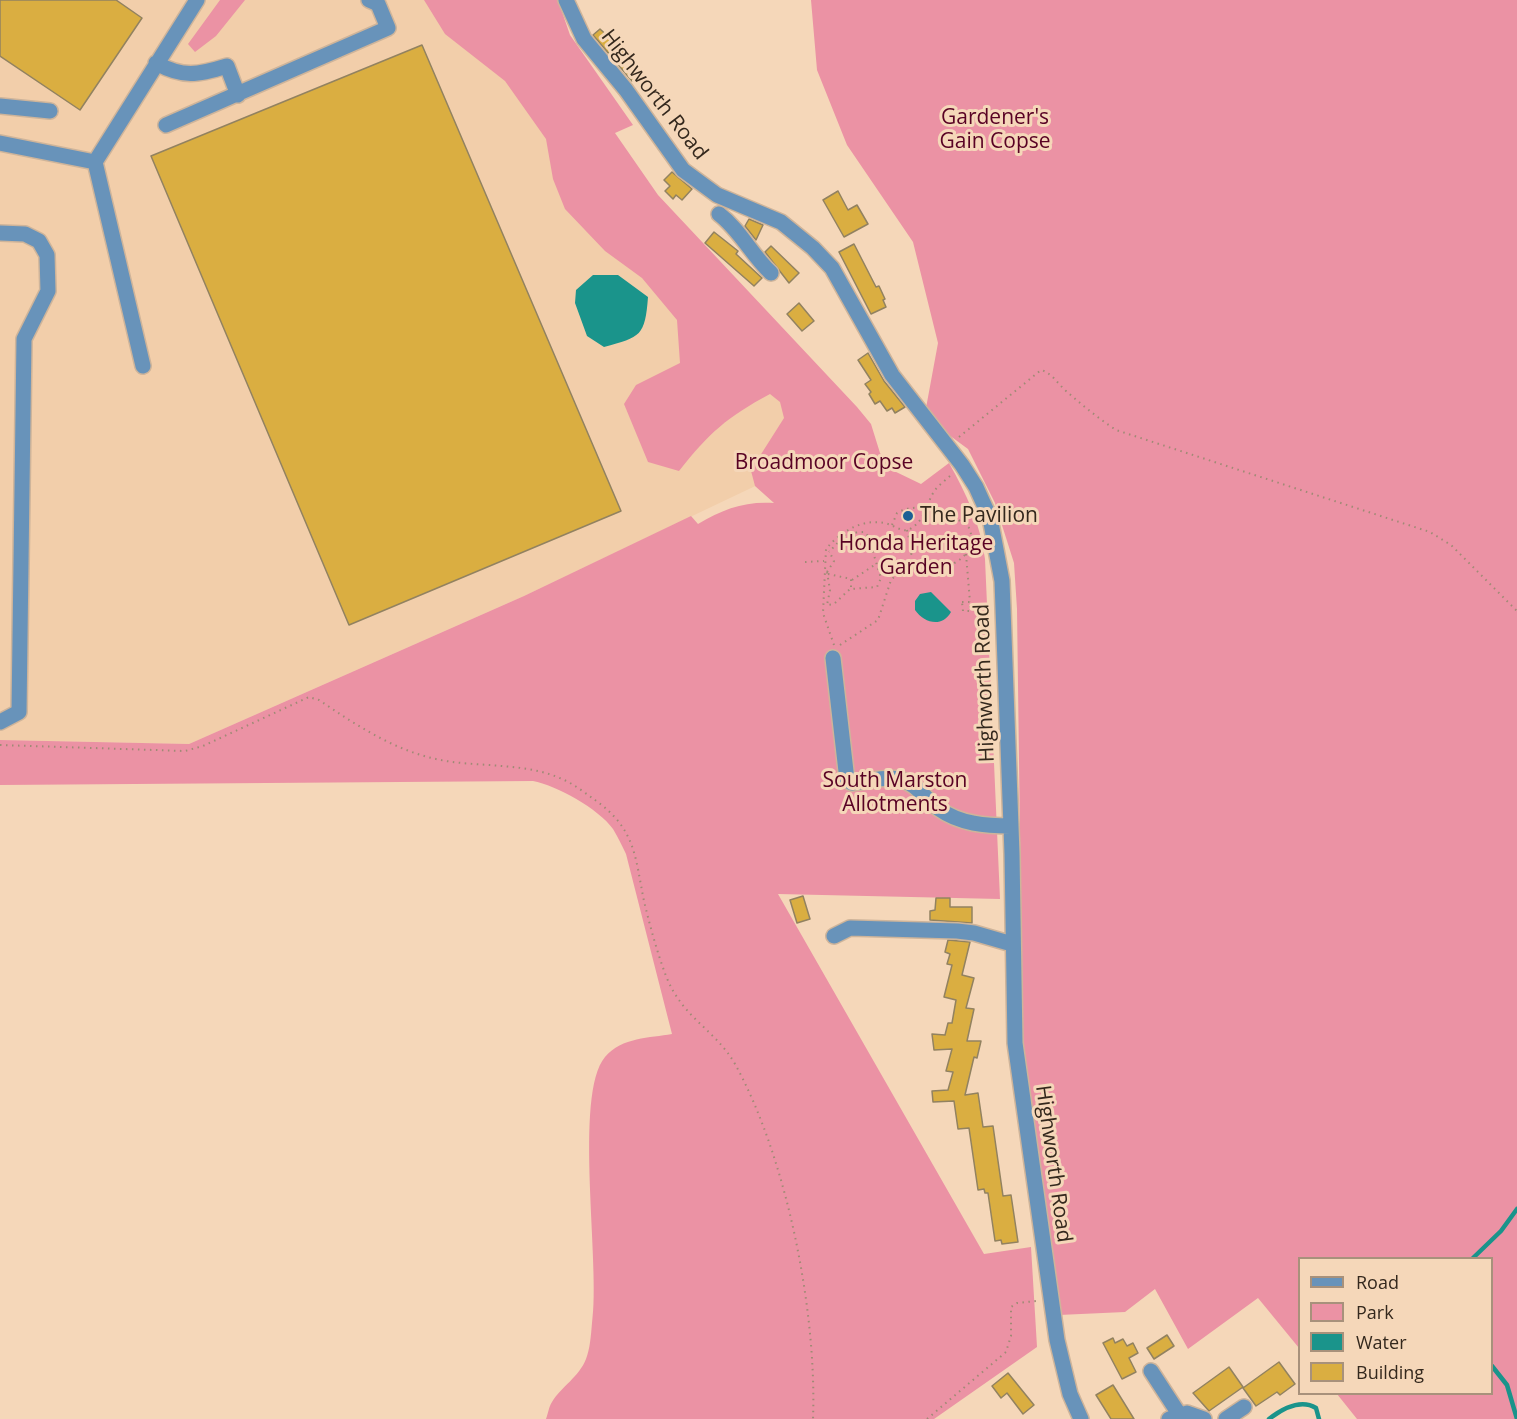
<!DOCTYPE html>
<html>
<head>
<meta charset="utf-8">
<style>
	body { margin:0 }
	#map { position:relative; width:1517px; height:1419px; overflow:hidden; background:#f5d7b9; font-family:"Open Sans",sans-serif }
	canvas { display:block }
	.legend { position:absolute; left:1298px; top:1257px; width:195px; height:138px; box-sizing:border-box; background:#f5d7b9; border:2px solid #a8917b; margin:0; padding:8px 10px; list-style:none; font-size:18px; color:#34281d }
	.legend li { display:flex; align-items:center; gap:12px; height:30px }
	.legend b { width:30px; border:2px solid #a8917b }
</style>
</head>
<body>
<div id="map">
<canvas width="1517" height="1419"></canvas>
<ul class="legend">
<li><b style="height:8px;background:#6893ba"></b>Road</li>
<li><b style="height:16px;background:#eb92a4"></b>Park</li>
<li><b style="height:16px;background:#1a948b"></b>Water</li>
<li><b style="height:16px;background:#daae41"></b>Building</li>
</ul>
</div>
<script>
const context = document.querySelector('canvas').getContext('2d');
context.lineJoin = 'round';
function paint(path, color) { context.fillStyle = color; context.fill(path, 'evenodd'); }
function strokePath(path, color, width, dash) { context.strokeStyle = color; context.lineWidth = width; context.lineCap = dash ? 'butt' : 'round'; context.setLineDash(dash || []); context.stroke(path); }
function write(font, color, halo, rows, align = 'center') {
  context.font = font + ' "Open Sans",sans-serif'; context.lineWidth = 6; context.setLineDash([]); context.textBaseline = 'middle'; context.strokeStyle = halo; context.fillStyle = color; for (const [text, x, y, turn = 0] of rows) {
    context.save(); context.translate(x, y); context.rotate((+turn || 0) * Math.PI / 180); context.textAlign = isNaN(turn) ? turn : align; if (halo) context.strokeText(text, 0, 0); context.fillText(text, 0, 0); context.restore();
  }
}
const built = new Path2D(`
	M0 0H488L831 450 524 596 189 744 0 740Z`);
const green = new Path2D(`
	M220 0H245L216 36 195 52 188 44Z
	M424 0H558L570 35 633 125 615 133 658 195 857 407 871 424 880 453 892 470 921 484 949 463C967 495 980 523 985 559L1000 899 778 894 984 1254 1031 1247 1037 1347 934 1419H546C548 1414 549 1406 552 1402 561 1387 579 1377 586 1359 590 1349 591 1335 592 1323 601 1266 573 1095 605 1057 622 1037 650 1038 672 1034L626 854C622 846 618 837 613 829 599 809 556 785 533 781L0 785V740L189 744 524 596 691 516 698 524C723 509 745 501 774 503L755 486 750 467 758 459 784 418 780 402 770 394C727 417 709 433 679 471L648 462 624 404 636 385 680 363 677 320 642 278 605 251 565 209 553 179 546 139 505 81 445 34Z
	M811 0H1517V1419H1357L1337 1394H1492V1258H1300L1299 1348 1258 1298 1188 1349 1155 1289 1125 1312 1059 1315 1023 1063 1017 609 1014 563 995 503 968 449 938 427 926 408 938 343 913 242 847 145 817 70Z`);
const water = new Path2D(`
	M593 275H618L648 297C645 336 641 337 604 347L587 336 575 303 576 290Z
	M931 592 951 612C942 628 924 623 915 610V601L920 594Z`);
const stream = new Path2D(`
	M1473 1258 1501 1231 1517 1209
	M1492 1366 1507 1385 1517 1419
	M1269 1419C1282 1409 1301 1399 1316 1408L1319 1419`);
const building = new Path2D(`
	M0 0H116L142 18 80 110 0 56Z
	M600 29 639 65 633 70 638 75 632 81 593 35Z
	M422 45 621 511 349 625 151 156Z
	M672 172 692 189 682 200 676 195 673 199 665 191 670 186 664 180Z
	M838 191 848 210 857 205 868 224 844 237 823 200Z
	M749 219 763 225 756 240 745 226Z
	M714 232 738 251 736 254 762 278 754 286 705 243Z
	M854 244 876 287 879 286 885 299 883 300 886 307 871 314 839 252Z
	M771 246 799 273 789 283 765 252Z
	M799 303 814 321 802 331 787 314Z
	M868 353 884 381 905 407 895 413 892 408 887 411 880 401 875 404 869 394 871 392 865 384 871 380 858 360Z
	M803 896 810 919 797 923 790 900Z
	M936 898H950V907H972V923L930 920V911L935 910Z
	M948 940 970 942 962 975 974 978 966 1008 974 1009 967 1041H981L977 1058 974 1057 965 1095 978 1093 983 1127 993 1126 1003 1196 1011 1195 1018 1242 1002 1244 1001 1240 995 1241 988 1193H985L984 1189 978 1190 969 1128 958 1129 954 1101 933 1102 932 1091 948 1090 953 1072 946 1071 952 1049 934 1050 932 1034 945 1035 948 1023H952L956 1000 944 997 952 965 947 964 950 954 945 952Z
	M1167 1335 1174 1346 1154 1359 1147 1348Z
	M1113 1338 1115 1343 1123 1339 1127 1346 1133 1343 1138 1353 1129 1358 1136 1372 1122 1379 1103 1343Z
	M1279 1362 1295 1384 1280 1395 1277 1392 1256 1406 1243 1388Z
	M1229 1367 1243 1387 1209 1411 1193 1393Z
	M1008 1373 1034 1405 1023 1414 1007 1393 1001 1398 992 1386Z
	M1113 1385 1134 1419H1111L1096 1395Z`);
const path = new Path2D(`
	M959 437 1041 370C1052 373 1057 383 1066 391 1082 405 1098 418 1116 430L1430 532 1451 545 1517 611
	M907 530 912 551 908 568
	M966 554 970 602
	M805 562 824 561
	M827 572 830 590 827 605 834 604 850 589 877 587 881 578 868 536 864 532 847 533 829 552
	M827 572 834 561 829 551
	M828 574 851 579V588
	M852 580 876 564
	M962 602H970V611H963Z
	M834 645 823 613 826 549C841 531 864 517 888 524 895 526 903 533 910 529 926 520 926 503 935 490 940 484 947 479 952 474
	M840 645 878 620 891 580 900 571C909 566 922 571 932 570 952 568 980 553 969 528 954 513 918 500 897 513L892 525
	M0 745 185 751 203 746 309 697 319 700C359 727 398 753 446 761 484 767 527 763 562 779 574 784 585 793 595 800 636 829 635 857 644 901 650 926 657 952 666 976 683 1019 715 1029 735 1064 787 1158 817 1312 813 1419
	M927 1419 1006 1352 1011 1336V1307L1017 1303 1036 1301`);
const minor = new Path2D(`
	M566 0 584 39 626 90 683 170 717 195 781 222 813 248 832 268 892 375 962 465 976 487 990 518 1002 581 1012 854 1015 1043 1057 1340 1070 1394 1081 1419
	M156 63C183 78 198 75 227 66L238 95
	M0 106 50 111
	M166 125 388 28 378 4 369 0
	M0 143 95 162
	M719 214C740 230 751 254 771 273
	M0 233 25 234 39 241 47 255 48 291 24 339 19 712 0 722
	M143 366 95 162 197 0
	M833 658 847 780 852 783C867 782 884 776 899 779 918 784 925 799 939 809 960 824 986 826 1011 826
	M834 936 850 928 957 931 974 933 1012 944
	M1151 1371 1179 1414
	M1169 1419 1187 1413 1204 1419
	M1226 1419 1244 1407`);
const markers = [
	[908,516,6,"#1c6095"]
];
const streetNames = [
	["Highworth Road",654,95,52],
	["Highworth Road",985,683,-92],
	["Highworth Road",1053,1164,82]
];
const parkNames = [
	["Gardener's",995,118],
	["Gain Copse",995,142],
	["Broadmoor Copse",824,463],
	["Honda Heritage",916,544],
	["Garden",916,568],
	["South Marston",895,781],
	["Allotments",895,805]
];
const poiNames = [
	["The Pavilion",920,516]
];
paint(built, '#f2ceaa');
paint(green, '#eb92a4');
paint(water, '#1a948b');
strokePath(stream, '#1a948b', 4.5);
paint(building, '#daae41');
strokePath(building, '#928260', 1.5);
strokePath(minor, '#ceb49a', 18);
strokePath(path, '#a08a75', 2, [1.5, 4.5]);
strokePath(minor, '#6893ba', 15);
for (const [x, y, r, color] of markers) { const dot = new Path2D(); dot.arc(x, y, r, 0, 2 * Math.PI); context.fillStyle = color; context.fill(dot); strokePath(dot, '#f5d7b9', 2); }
write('21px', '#34281d', '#f5d7b9', streetNames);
write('21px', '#590224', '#f5d7b9', parkNames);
write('21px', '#34281d', '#f5d7b9', poiNames, 'left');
</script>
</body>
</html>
